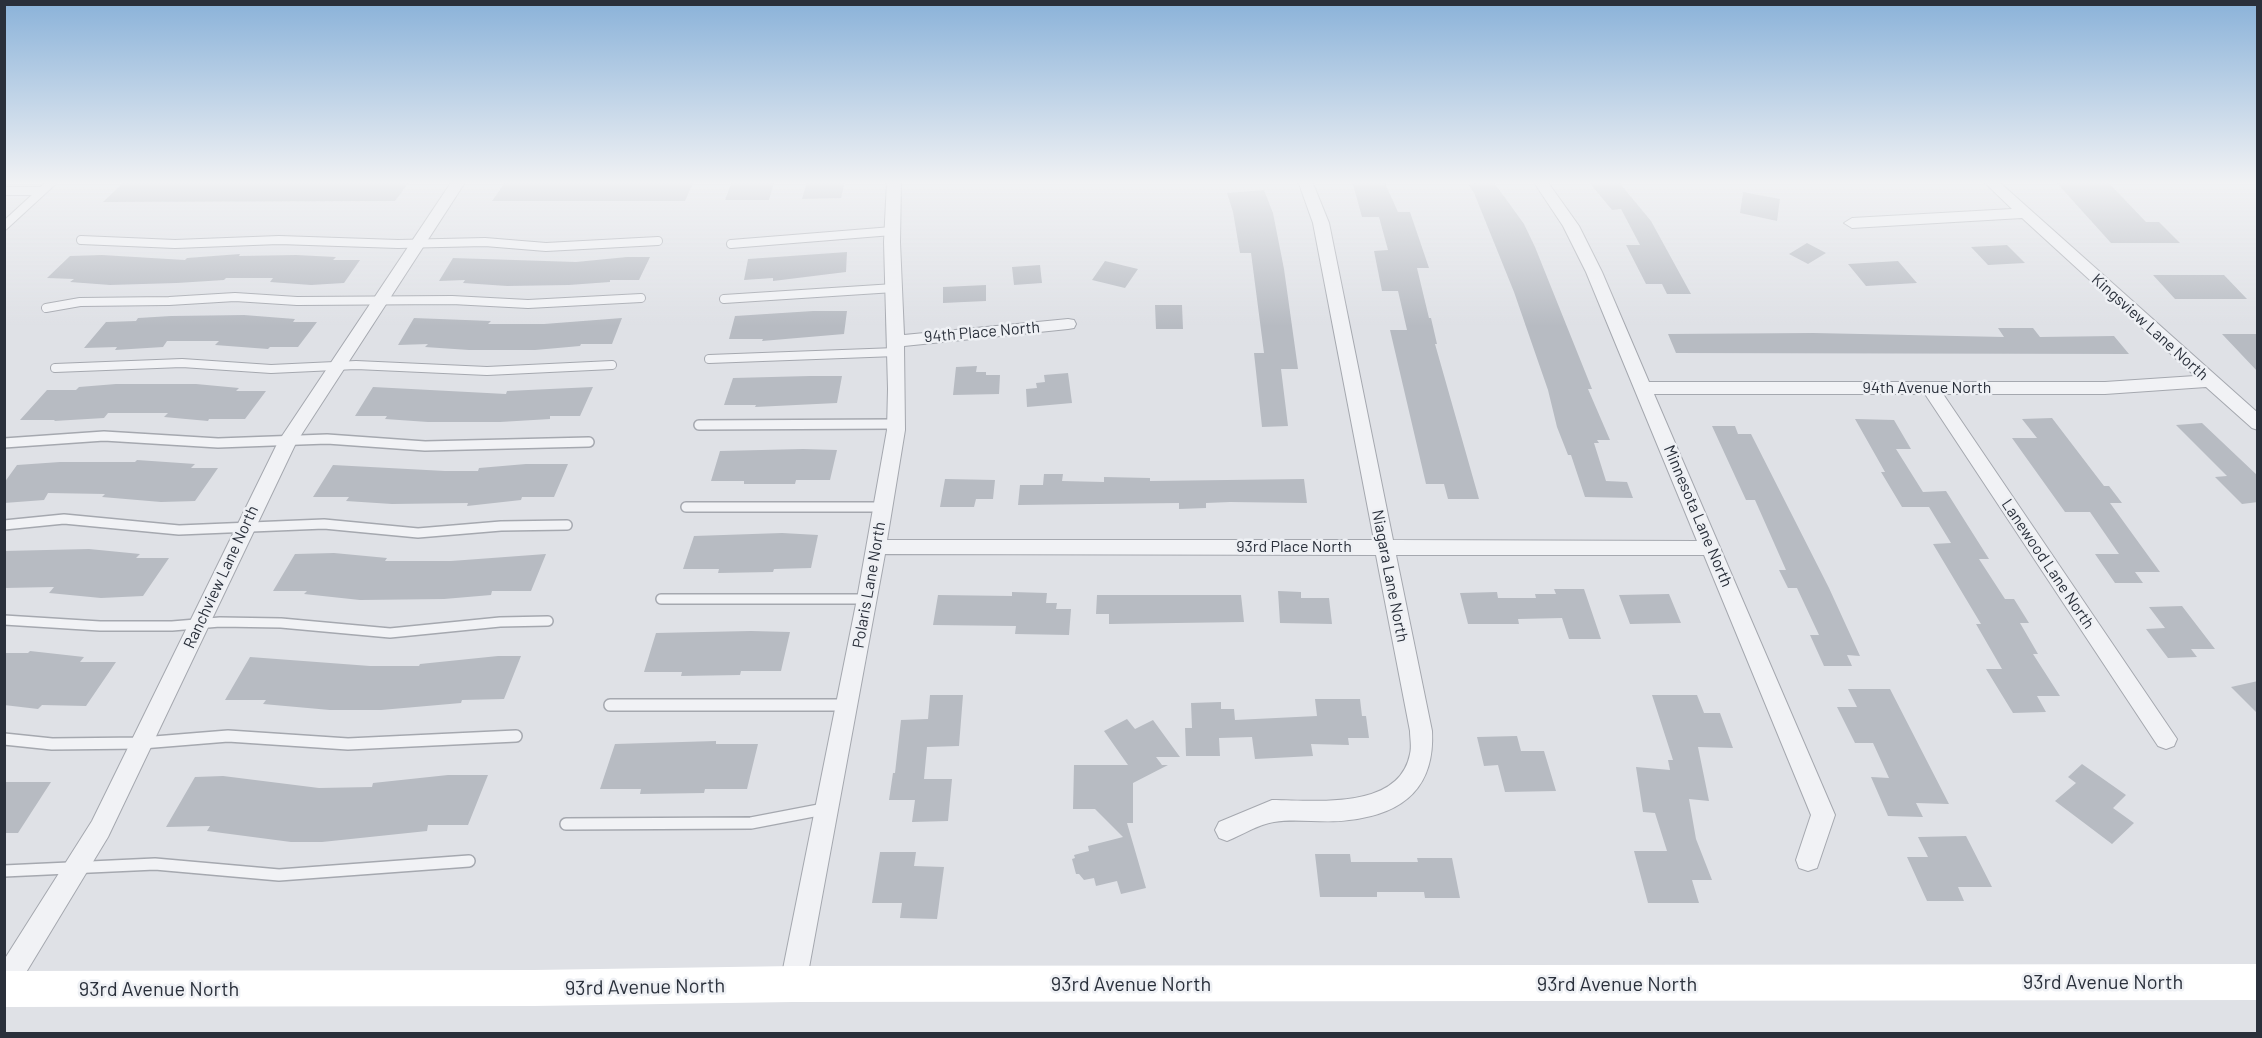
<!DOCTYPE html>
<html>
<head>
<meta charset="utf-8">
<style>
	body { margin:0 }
	#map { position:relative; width:2262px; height:1038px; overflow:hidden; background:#dfe1e6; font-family:Barlow,sans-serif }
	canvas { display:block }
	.frame { position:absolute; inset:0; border:6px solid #2a303b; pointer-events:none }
</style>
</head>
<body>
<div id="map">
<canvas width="2262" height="1038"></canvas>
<div class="frame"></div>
</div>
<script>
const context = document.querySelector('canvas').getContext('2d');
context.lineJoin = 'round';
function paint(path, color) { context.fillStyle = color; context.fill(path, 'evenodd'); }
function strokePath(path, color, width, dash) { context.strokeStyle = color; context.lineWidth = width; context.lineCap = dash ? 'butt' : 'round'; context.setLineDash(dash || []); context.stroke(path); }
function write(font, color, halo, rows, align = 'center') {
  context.font = font + ' Barlow,sans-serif'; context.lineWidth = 5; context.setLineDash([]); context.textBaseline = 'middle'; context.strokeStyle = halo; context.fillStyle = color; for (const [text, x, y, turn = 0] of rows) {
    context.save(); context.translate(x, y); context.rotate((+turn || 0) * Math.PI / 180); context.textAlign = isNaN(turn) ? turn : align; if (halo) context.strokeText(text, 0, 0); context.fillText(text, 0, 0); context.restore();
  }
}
const building = new Path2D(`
	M125 181H410L395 201 103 202Z
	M506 181H694L685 201H492Z
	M732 181H770L769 183H774L769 200H725Z
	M807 181H845L841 198 802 199Z
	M1352 181H1384L1398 212H1410L1429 268H1417L1429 318H1431L1437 344H1435L1479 499H1448L1444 484H1426L1390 330H1407L1398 291H1382L1374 251 1388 250 1379 217H1362Z
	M1493 181 1524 224 1535 247 1592 389H1588L1610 440H1597L1599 443H1594L1606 481 1627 482 1633 498 1585 497 1571 455H1568L1557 427 1548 390 1514 292 1474 193 1468 184Z
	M1588 181H1618L1651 221 1691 294H1667L1662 284H1646L1626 245H1640L1621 209 1612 210Z
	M2055 181H2107L2146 222H2159L2180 243H2111Z
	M1264 190 1273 213 1284 269 1298 369H1281L1288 426 1262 427 1254 353H1264L1251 253H1240L1233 212 1227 193Z
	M1743 192 1780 199 1777 221 1740 213Z
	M1807 243 1826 253 1808 264 1789 254Z
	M2007 245 2025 263 1988 265 1971 247Z
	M847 252 846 272 773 281V278L744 280 748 259Z
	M240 254 239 256 296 255 336 257 333 260H360L344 283 311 285 270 282 273 278H226L224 280 177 283 110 285 70 282 74 279 47 278 70 256 102 255 185 260 187 258Z
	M627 257H650L639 280H610V282L569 285 507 286 463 283 465 280 439 281 453 258 576 262Z
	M1105 261 1138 269 1125 288 1092 280Z
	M1898 261 1917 283 1866 286 1848 264Z
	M1040 265 1042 283 1014 285 1012 267Z
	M2153 275H2224L2247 299H2175Z
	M986 285V301L943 303V287Z
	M1155 305H1182L1183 329H1156Z
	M813 311H847L844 334 762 341 763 339H729L735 316Z
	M244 315 295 319 293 322H317L298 347H270L268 349 215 345 219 341H167L163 347 115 350 117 347 84 348 106 322 136 321 138 318 171 316Z
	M414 318 491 321 488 324H544L622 318 612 344H581L580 346 535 350H469L425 347 428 344 398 345Z
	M1998 328H2033L2040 337 2114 336 2129 354 1676 353 1668 334 1813 333 2004 337Z
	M2222 334H2258V372Z
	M977 366 976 372H986V375H1000L999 394 953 395 956 367Z
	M1068 373 1072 403 1027 407 1026 389 1037 388 1036 383 1045 382 1044 375Z
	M810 376H842L837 403 755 407 756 405H724L733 378Z
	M116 384H196L239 388 236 391H266L245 419H209L208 421 164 417 168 413H108L104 418 54 421 55 420H20L47 390H76L79 387Z
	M373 387 506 394 507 391 593 387 580 416H550V419L500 422H428L385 419 387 416H355Z
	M2052 418 2104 486H2109L2122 503H2110L2160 572H2135L2143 583H2115L2095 554H2119L2090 512H2065L2012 438H2037L2022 419Z
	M1855 419 1894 420 1911 449H1896L1923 492 1946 491 1989 559H1979L2005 599H2014L2029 623H2020L2038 654H2033L2060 696H2037L2046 712 2013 713 1986 669H2002L1976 624H1981L1933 544 1951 543 1929 507H1902L1881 472H1885Z
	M2202 423 2258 476V502L2242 504 2215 477 2227 476 2176 425Z
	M1712 426H1735L1738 434H1751L1829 588 1860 656 1847 655 1852 666H1824L1810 635H1819L1797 588H1788L1779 570H1786L1755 500H1746Z
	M803 449 837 450 830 480H796L795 484H744V481H711L720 451Z
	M137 460 195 464 191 468H218L195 501 161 502 102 497 105 494 48 493 44 500 4 503V483L17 465 60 462H135Z
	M526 464H568L554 497H522L521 500 467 506 468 503 392 504 346 501 349 497H313L333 465 445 471H478L479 468Z
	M1044 474H1063L1062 481 1104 482V477L1150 478V481L1304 479 1307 503 1230 502 1206 503V508L1179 509V503L1018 505 1020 485H1043Z
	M945 479 995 480 993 499H976L974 507H940Z
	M782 533 818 535 811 568 774 569 773 572 718 573 719 569H683L694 536Z
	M89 549 140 554 136 558H169L143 596 101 598 49 593 54 587 4 588V551Z
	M334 553 387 558 385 561H451L546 554 531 591H492L491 595 444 599 360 600 304 594 307 591H273L295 554Z
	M1554 589H1584L1601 639H1569L1562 618 1518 619 1519 624H1468L1460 593 1497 592 1498 598H1536L1535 594H1556Z
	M1278 591 1301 592V598H1329L1332 624 1280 623Z
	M1012 592 1047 593 1046 603H1057L1056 609H1071L1069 635 1015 634 1016 626 933 625 938 595 1012 596Z
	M1669 594 1681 623 1630 624 1619 595Z
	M1097 595H1241L1244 622 1109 624V614H1096Z
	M2182 606 2215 649H2191L2197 657 2168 658 2146 629 2165 628 2149 607Z
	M751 631 790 632 781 671H741L740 675 681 676 682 672H644L656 633Z
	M30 651 84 657 80 662H116L86 706 42 705 38 709 4 705V653H28Z
	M498 656H521L504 699 462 700 461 703 381 710H330L263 704 266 700H225L250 657 370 666H419L420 664Z
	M2258 681V714L2231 687Z
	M1848 689H1890L1949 804 1916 803 1923 817 1888 816 1871 777 1889 778 1873 743H1855L1837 707H1857Z
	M930 695H963L959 746 927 747 924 779H952L948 821 912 822 915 800H889L893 773H895L901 720 928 719Z
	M1652 695H1697L1704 713H1720L1733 748 1698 747 1709 801 1689 799 1696 839 1712 880H1692L1699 903H1648L1634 851H1667L1655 813 1643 812 1636 767 1670 770 1668 760H1673Z
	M1315 699H1360L1362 716H1366L1369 738H1348L1349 745 1311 744 1313 756 1255 759 1252 737 1219 738 1220 756H1186L1185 728H1192L1191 703 1221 702V709H1234L1235 720 1317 716Z
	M1127 719 1135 729 1153 720 1180 757H1156L1162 765H1168L1133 783V823H1127L1146 888 1121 894 1117 881 1096 886 1094 878 1084 880 1079 874H1076L1072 859 1075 858 1074 855 1089 851 1088 846 1123 837 1095 809H1073L1074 765H1128L1104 731Z
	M1517 736 1521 751H1544L1556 791 1505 792 1498 765 1484 766 1477 737Z
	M716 741V744H758L747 789H705L704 793 640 794 641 789H600L615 744Z
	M2082 764 2126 795 2113 808 2134 823 2112 844 2055 801 2076 783 2068 777Z
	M448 775H488L468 825H428L427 831 322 842H291L207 831 210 826 166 827 195 777 223 776 319 788 372 787 373 783Z
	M4 782H51L18 833H4Z
	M1966 836 1992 887H1958L1964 901H1927L1907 857H1928L1918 837Z
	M880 852H916L914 866 944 867 937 919 900 918 902 903H872Z
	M1315 854H1350L1351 862H1418L1417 858H1452L1460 898H1425L1424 892H1377V897H1320Z`);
const serviceFar2 = new Path2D(`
	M4 191H42
	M4 226 53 181
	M81 240 175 244 279 240 398 244 485 242 546 247 658 241
	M731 244 892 231
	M724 299 894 288
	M46 308 80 302 169 301 235 297 297 301 452 300 528 304 641 298
	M709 359 896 352
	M55 368 182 363 271 369 356 365 487 371 612 365`);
const serviceFar1 = new Path2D(`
	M699 425 896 424
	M4 443 104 436 218 443 327 439 425 446 589 442
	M686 507H884
	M4 525 64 519 179 530 324 524 418 533 501 526 567 525
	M661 599H867
	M4 620 100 626H172L220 622 281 623 390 633 500 622 548 621`);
const service = new Path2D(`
	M610 705H847
	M4 739 52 744 142 743 228 736 348 744 516 736
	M566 824 751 823 824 809
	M4 871 155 864 279 875 469 861`);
const minor = new Path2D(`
	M452 181H466L296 443 108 837 13 994 4 998V960L92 821 278 442Z
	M887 181H901L900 242 904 335 1068 319 1074 320 1076 324 1074 328 1068 329 904 346 905 430 887 540H1374L1313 223 1298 181H1312L1329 223 1393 540 1697 541 1586 272 1563 226 1533 181H1547L1579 226 1602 272 1649 382H2105L2195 376 2022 218 1852 228 1844 223 1852 218 2012 209 1983 181H1998L2258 413V430L2252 428 2206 387 2105 394H1943L2177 739 2174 746 2166 749 2158 746 1925 394H1654L1835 815 1817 868 1808 871 1799 868 1796 860 1811 815 1704 555H1396L1432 731C1435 788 1403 814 1349 820 1324 824 1298 818 1274 822 1259 824 1242 835 1227 841L1219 838 1215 830 1219 822 1272 800C1314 800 1399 811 1410 754 1412 747 1410 738 1410 731L1376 555 885 554 806 984 802 993 793 997 784 993 780 984 857 599 887 430 888 389 884 242Z`);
const secondary = new Path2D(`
	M2258 964V1000L793 1002 534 1006 4 1007V971L534 970 793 966Z`);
const streetNames = [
	["Kingsview Lane North",2150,327,42],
	["94th Place North",982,332,-5],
	["94th Avenue North",1927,388],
	["Minnesota Lane North",1698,516,67],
	["93rd Place North",1294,547],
	["Lanewood Lane North",2048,564,56],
	["Niagara Lane North",1390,576,79],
	["Ranchview Lane North",221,577,-65],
	["Polaris Lane North",869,585,-80]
];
const nearStreetnames = [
	["93rd Avenue North",2103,982],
	["93rd Avenue North",1131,984],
	["93rd Avenue North",1617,984],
	["93rd Avenue North",645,987,-1],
	["93rd Avenue North",159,989]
];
paint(building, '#b7bbc2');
strokePath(serviceFar2, '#a5a8af', 10);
strokePath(serviceFar1, '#a5a8af', 12);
strokePath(service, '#a5a8af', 14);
strokePath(minor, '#a5a8af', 2);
strokePath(serviceFar2, '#f1f2f5', 8);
strokePath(serviceFar1, '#f1f2f5', 9);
strokePath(service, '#f1f2f5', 11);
paint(minor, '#f1f2f5');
paint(secondary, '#fff');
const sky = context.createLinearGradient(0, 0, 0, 326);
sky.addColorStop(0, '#8ab2d9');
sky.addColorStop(0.56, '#f1f2f4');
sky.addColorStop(1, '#f1f2f400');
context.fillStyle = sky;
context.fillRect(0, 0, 2262, 326);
write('16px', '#2a303b', '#eef0f4', streetNames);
write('20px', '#2a303b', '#eef0f4', nearStreetnames);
</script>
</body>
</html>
